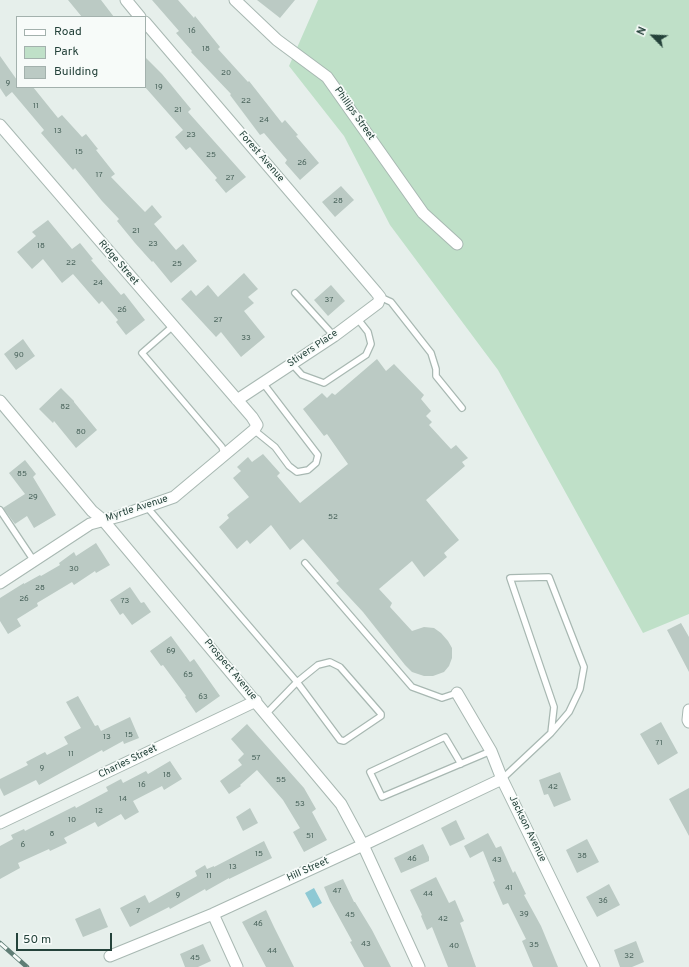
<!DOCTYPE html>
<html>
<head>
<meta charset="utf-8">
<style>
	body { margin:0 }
	#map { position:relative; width:689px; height:967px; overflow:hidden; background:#e6efeb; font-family:Overpass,sans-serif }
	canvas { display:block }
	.legend { position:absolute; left:16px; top:16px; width:130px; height:72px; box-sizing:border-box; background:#f7fbf9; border:1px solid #a3b1ad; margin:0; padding:5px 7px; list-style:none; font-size:12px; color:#24423a }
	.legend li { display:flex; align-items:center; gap:8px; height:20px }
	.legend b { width:20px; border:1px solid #a3b1ad }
	.north { position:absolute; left:633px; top:16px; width:40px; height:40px; -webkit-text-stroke:3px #f7fbf9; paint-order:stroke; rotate:294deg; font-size:11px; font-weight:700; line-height:16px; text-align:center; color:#24423a }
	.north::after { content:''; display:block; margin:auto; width:14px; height:18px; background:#24423a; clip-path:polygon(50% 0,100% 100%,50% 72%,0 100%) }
	.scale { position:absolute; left:16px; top:933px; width:96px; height:18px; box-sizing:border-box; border:2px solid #24423a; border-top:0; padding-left:5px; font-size:12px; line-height:14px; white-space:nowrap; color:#24423a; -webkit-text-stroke:3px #f7fbf9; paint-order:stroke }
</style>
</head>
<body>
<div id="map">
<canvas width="689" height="967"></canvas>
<ul class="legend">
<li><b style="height:5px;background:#fff"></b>Road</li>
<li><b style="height:11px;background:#bfe0c8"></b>Park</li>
<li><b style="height:11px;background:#bbcac4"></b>Building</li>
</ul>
<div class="north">N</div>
<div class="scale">50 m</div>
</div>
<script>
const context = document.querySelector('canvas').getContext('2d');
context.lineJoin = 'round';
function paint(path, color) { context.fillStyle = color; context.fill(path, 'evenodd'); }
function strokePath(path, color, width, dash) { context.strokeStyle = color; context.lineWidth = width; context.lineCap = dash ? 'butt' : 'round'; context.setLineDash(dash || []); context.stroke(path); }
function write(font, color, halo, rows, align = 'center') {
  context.font = font + ' Overpass,sans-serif'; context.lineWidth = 3.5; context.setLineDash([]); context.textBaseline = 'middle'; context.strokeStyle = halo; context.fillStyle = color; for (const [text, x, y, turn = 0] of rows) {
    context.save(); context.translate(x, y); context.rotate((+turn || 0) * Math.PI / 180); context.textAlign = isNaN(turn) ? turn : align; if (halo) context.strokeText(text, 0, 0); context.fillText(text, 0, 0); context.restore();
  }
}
const green = new Path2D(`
	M318 0H689V614L643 633 498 370 390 225 344 136 289 66Z`);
const water = new Path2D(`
	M314 888 322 903 313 908 305 893Z`);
const building = new Path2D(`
	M68 0H101L114 17H82Z
	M152 0H178L194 18 195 16 220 47 218 49 248 82 249 81 282 123 285 120 298 135 296 136 319 163 300 180 285 163 287 160 264 133 260 135 230 95 231 94 191 52 192 51 176 33 179 31Z
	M257 0H295L280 18Z
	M0 56 17 80V87H33L58 118 62 115 82 137 86 134 98 149 96 150 115 174 111 177 145 212 152 205 162 217 154 224 176 250 183 244 197 261 171 283 153 261 152 262 135 243 117 221 119 219 102 201 75 168 73 170 41 133 44 130 12 92 6 97 0 88Z
	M145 57 162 74 191 109 188 112 246 177 226 193 215 180 217 178 190 147 186 150 175 137 183 130 145 87Z
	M341 186 354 200 335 217 322 202Z
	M48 220 72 249 80 243 93 259 91 260 121 295 124 293 145 320 126 335 116 322 118 320 102 301 99 304 73 274 62 283 43 259 32 269 17 252 36 236 32 232Z
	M244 273 258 289 248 297 254 303 244 311 265 337 241 357 221 332 216 337 181 299 191 290 196 296 208 285 218 297Z
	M331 285 345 301 328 316 314 300Z
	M23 339 35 356 16 370 4 354Z
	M377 359 386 371 394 364 424 395 421 399 431 411 426 416 432 422 429 425 451 449 456 445 468 458 462 462 465 466 426 500 459 540 444 553 447 557 424 577 412 561 379 589 392 603 390 607 412 631 424 627 434 628 441 633 448 641 452 648V658L449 666 444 672 433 676H424L412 672 405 665 363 612 336 583 339 581 303 539 290 550 271 525 250 544 247 540 237 549 219 527 229 518 227 515 249 497 233 478 241 471 237 467 248 457 252 462 263 454 280 473 277 476 300 503 348 464 327 434 324 436 303 409 322 393 327 398 332 393 335 395Z
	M61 388 74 401V402L97 430 76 448 54 421 53 423 39 409Z
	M25 460 36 474 33 477 56 515 34 528 27 516 15 524 3 508 25 494 9 473Z
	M96 543 110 565 96 573 95 571 74 585 72 582 37 603 38 606 17 619 21 626 8 634 0 621V598L24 583V584L40 575 41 576 60 565 59 563 74 552 76 556Z
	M130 587 141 603 144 602 151 612 132 625 123 613 120 615 110 600Z
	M681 623 689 637V672L667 630Z
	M171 636 190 662 194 659 220 696 196 713 185 697 186 696 163 665 161 666 150 651Z
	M78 696 95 726 98 725 101 731 130 717 139 738 124 744 123 741 103 752 102 750 39 785 36 780 4 796 0 788V779L28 765 26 762 45 752 47 755 68 744 64 737 81 728 66 702Z
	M661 722 678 753 658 765 640 734Z
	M247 724 304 788 316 809 312 812 327 840 304 852 293 832 300 828 283 800 257 770 240 785 241 786 229 794 220 781 242 765 238 760 244 754 231 739Z
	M170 761 182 779 164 790 162 786 133 801 139 812 125 820 121 814 98 827 95 822 64 838 67 843 50 851 49 849 18 863 20 868 0 879V846L13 839 11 835 24 829 25 831 75 806 76 808 108 791 106 787 121 779 123 783 146 771 148 774Z
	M560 772 571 800 554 807 548 794 544 795 539 780Z
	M689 788V836L669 799Z
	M250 808 258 823 243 831 236 817Z
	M456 820 465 839 450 846 441 828Z
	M488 833 496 848 501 846 513 873 515 871 526 894 524 895 541 926 558 967H533L522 941 526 939 508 903 503 905 493 882 495 881 483 851 470 858 464 846Z
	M587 839 599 862 577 873 566 850Z
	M264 841 272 858 229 879V878L206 891 205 889 170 909 169 907 130 927 120 908 145 895 149 903 197 876 195 871 205 865 207 869 214 866V867Z
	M423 844 429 857V861L401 873 394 858Z
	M436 877 449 903 455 900 464 921 460 923 476 967H448L432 927 427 930 421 916 422 915 410 890Z
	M343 879 354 902H355L372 930 391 967H364L350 942 352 941 330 901 324 887Z
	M609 884 620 905 597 917 586 897Z
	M100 908 108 927 83 937 75 919Z
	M266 910 274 927 294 967H266L242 922Z
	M636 941 644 962 632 967H620L614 950Z
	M203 944 211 961 198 967H185L180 954Z`);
const service = new Path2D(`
	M295 293 334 336
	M380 297 391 302 431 353 436 369V376L462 408
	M173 326 142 353 222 447 224 454
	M292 364 302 375 324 383 366 355 371 344 368 332 357 318
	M254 430 275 447 289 466 297 472 308 470 316 463 318 455 263 383
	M146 506 297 682 340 740 344 741 381 716V714L340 667 330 662 318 665 297 682 266 714
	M0 510 34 561
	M305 563 412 687 442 698 457 693
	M461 764 445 737 370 772 382 797 491 751
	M502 779 551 733 554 707 510 578 549 577 584 667 580 689 569 712 551 733`);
const minor = new Path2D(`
	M126 0 140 17
	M235 0 277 40 327 77 423 213 457 244
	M145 22 376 292 380 297 378 303 334 336 237 400
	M0 125 252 417 257 425 254 430 174 497 120 516 90 524 0 583
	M0 401 92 511 103 520 341 804 363 845 419 967
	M457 693 491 751 502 779 594 967
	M689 710 688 720 689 722
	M0 823 256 701
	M213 914 237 967
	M110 956 213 914 363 845 502 779`);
const rail = new Path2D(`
	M0 943 27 967`);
const numberNames = [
	["16",192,31],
	["18",206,49],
	["20",226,73],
	["9",8,83],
	["19",159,87],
	["22",246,101],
	["11",36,106],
	["21",178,110],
	["24",264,120],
	["13",58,131],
	["23",191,135],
	["15",79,152],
	["25",211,155],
	["26",302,163],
	["17",99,175],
	["27",230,178],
	["28",338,201],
	["21",136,231],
	["23",153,244],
	["18",41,246],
	["22",71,263],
	["25",177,264],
	["24",98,283],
	["37",329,300],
	["26",122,310],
	["27",218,320],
	["33",246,338],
	["90",19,355],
	["82",65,407],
	["80",81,432],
	["85",22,474],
	["29",33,497],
	["52",333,517],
	["30",74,569],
	["28",40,588],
	["26",24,599],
	["73",125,601],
	["69",171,651],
	["65",188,675],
	["63",203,697],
	["15",129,735],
	["13",107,737],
	["71",659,743],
	["11",71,754],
	["57",256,758],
	["9",42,768],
	["18",167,775],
	["55",281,780],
	["16",142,785],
	["42",553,787],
	["14",123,799],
	["53",300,804],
	["12",99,811],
	["10",72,820],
	["8",52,834],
	["51",310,836],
	["6",23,845],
	["15",259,854],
	["38",582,856],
	["46",412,859],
	["43",497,860],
	["13",233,867],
	["11",209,876],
	["41",509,888],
	["47",337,891],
	["44",428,894],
	["9",178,895],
	["36",603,901],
	["7",138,911],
	["39",524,914],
	["45",350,915],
	["42",443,919],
	["46",258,924],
	["43",366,944],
	["35",534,945],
	["40",454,946],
	["44",272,951],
	["32",629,956],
	["45",195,958]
];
const streetNames = [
	["Phillips Street",354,114,55],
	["Forest Avenue",261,157,49],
	["Ridge Street",118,263,49],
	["Stivers Place",313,349,-34],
	["Myrtle Avenue",137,509,-18],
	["Prospect Avenue",230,670,50],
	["Charles Street",128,762,-26],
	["Jackson Avenue",527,829,64],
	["Hill Street",308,870,-24]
];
paint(green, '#bfe0c8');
paint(water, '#8ec9d4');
paint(building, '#bbcac4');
strokePath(service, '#a8b8b2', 8);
strokePath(minor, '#a8b8b2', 13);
strokePath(service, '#fff', 5.5);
strokePath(minor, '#fff', 11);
strokePath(rail, '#5f7d75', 4.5);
strokePath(rail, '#f7fbf9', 3, [9]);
write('8px', '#4a645c', null, numberNames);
write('10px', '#24423a', '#f7fbf9', streetNames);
</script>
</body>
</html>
